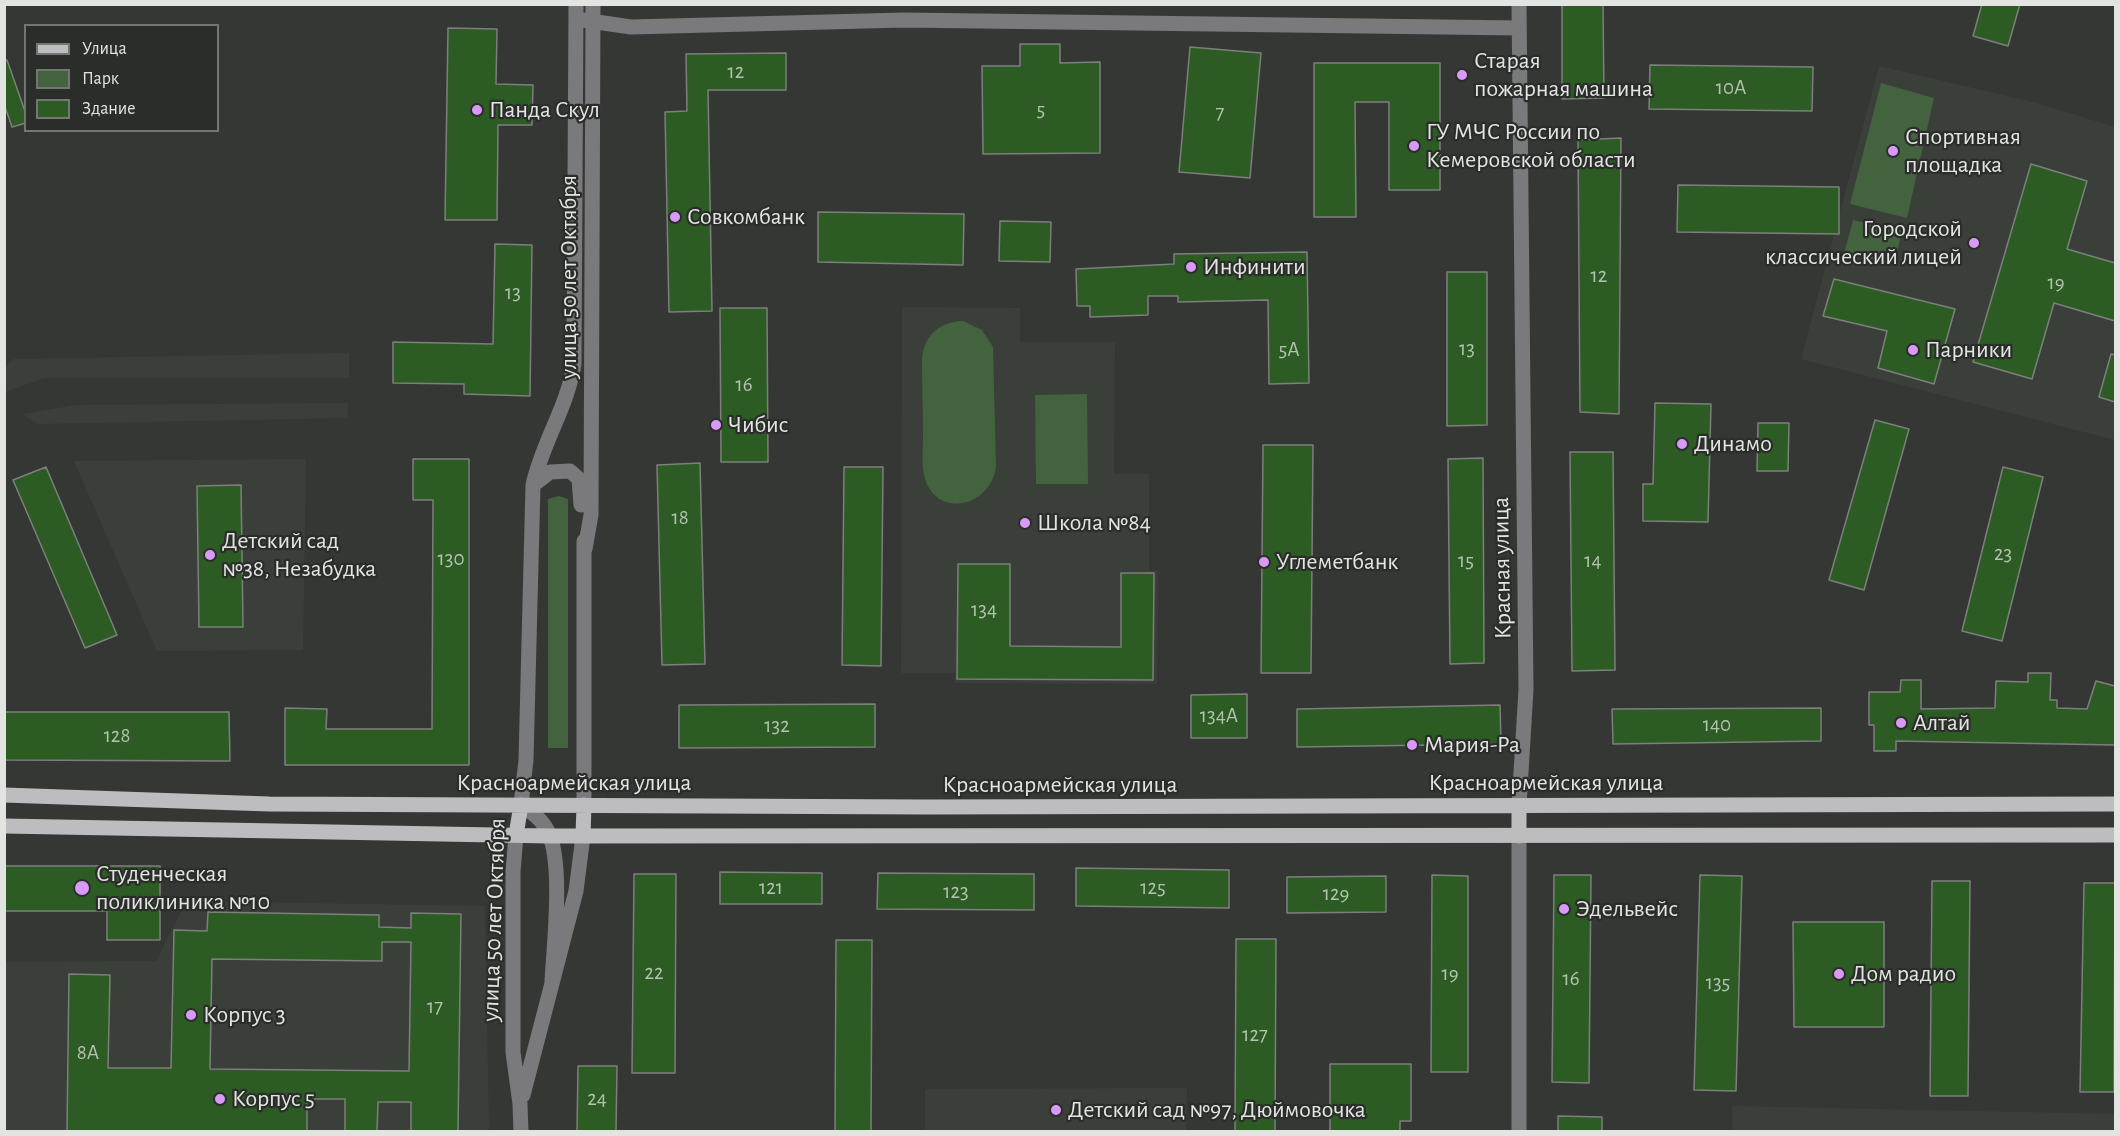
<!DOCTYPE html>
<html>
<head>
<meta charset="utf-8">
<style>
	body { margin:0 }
	#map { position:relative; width:2120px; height:1136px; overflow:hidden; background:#353735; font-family:"Alegreya Sans",sans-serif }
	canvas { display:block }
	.frame { position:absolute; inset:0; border:6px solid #e2e4e2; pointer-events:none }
	.legend { position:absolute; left:24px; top:24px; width:195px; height:108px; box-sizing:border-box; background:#2b2d2b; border:2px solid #747674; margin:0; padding:8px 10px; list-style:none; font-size:18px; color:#e2e4e2 }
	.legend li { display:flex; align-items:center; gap:12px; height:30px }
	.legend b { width:30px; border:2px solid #747674 }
</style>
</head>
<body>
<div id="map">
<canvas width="2120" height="1136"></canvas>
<div class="frame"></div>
<ul class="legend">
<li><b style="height:8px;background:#bdbcbe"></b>Улица</li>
<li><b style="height:16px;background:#43623e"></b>Парк</li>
<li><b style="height:16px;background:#2c5c24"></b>Здание</li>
</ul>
</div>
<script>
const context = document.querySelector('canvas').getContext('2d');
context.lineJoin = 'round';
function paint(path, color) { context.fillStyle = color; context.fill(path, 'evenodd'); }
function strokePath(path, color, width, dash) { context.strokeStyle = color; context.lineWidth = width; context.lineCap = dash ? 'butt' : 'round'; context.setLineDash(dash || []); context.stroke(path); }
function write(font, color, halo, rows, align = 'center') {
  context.font = font + ' "Alegreya Sans",sans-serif'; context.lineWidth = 4.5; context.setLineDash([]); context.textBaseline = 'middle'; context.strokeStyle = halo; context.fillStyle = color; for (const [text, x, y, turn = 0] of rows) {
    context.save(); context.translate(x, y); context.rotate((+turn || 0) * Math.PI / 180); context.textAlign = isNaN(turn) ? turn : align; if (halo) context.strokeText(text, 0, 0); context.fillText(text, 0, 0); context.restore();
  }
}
const built = new Path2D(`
	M1879 66 2033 102 2115 127V440L1801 359Z
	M902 307 1020 308V342H1115L1114 474H1149V571H1158L1157 684 955 683V673H901Z
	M349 353V378H44L5 392V367L14 359Z
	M348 403 347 418 38 424 22 414 76 405Z
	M306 459 303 650 157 651 74 461Z
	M242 902 485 906 489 1131H5L4 962 156 961 181 912Z
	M1187 1088 1186 1131H925V1089Z
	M1732 1106 2115 1114V1131H1733Z`);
const green = new Path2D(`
	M1881 83 1934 98 1907 218 1850 204Z
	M1853 220 1902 231 1894 265 1844 253Z
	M963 321 982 330 993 347 996 467C990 507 938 519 925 479 921 466 923 450 923 437 923 411 922 384 922 358 925 334 940 322 963 321Z
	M1087 394 1088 484H1036L1035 395Z
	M559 496 568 499V748H548V499Z`);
const building = new Path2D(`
	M1562 4H1603L1604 98 1562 99Z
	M1982 4H2020L2008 46 1973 36Z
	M448 28 497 29 496 84 533 85 532 125H498L497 220H445Z
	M1020 44H1060V63L1100 62V153L983 154 982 66H1020Z
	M1190 47 1261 53 1250 178 1179 172Z
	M786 53V90H708L712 311 669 312 665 112 687 111 686 54Z
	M4 60H7L26 114V123L12 127 4 104Z
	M1314 63H1440V190H1389V102H1355L1356 217H1314Z
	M1650 65 1813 67 1812 111 1649 109Z
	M1621 138 1619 414 1580 412 1578 140Z
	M2031 164 2087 181 2067 249 2115 263V321L2054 303 2032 379 1973 362Z
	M1678 185 1839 187V234L1677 232Z
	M818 212 964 214 963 265 818 262Z
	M1000 221 1051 222 1050 262 999 261Z
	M495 244 532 245 530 396 464 394V384L393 383V342L493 344Z
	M1307 252 1309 383 1269 384 1268 300 1178 302V296H1148V315L1090 317V306H1077L1076 269 1174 264V254Z
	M1447 272H1487V425L1447 426Z
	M1834 279 1955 309 1934 384 1878 368 1887 331 1823 316Z
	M720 308H767L768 462H721Z
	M2111 354 2115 355V402L2099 397Z
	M1655 403 1711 404 1708 522 1643 521V484H1653Z
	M1875 420 1909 429 1864 590 1829 580Z
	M1758 423H1789L1788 471H1757Z
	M1263 445H1313L1311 673H1261Z
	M1570 452H1613L1615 670 1572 671Z
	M1483 458 1484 663 1450 664 1448 459Z
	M413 459H469V765H285V708L327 709 326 729H432L433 500H413Z
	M700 463 705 664 662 665 657 465Z
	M46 467 117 635 85 648 13 480Z
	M844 467H883L881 666 842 665Z
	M2003 467 2043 477 2002 641 1962 631Z
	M241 485 243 627H199L197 486Z
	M958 564H1010V646L1121 647V573H1154L1153 680 957 679Z
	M2028 673H2051L2050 700H2057V708L2087 709 2096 681 2115 686V745L1896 741V751H1874V725H1869V692H1900L1901 680H1921V709L1995 708 1996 681 2028 682Z
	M1247 694V738H1191V695Z
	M875 704V747L679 748V705Z
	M1500 705 1501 744 1297 747V709Z
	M1821 708V741L1613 744 1612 709Z
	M4 712H229L230 761 4 760Z
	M4 866H160V940H107V911H4Z
	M1076 868 1229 870V908L1076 906Z
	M720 872 822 873V904H720Z
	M878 873 1034 874V910L877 909Z
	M634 874H676L675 1073H632Z
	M1432 875 1468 876V1072H1431Z
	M1554 875H1591L1589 1083 1552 1082Z
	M1700 875 1742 876 1736 1091 1694 1090Z
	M1386 876V912L1287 913V877Z
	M1932 881H1970L1968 1096H1930Z
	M2084 883H2115L2114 1092H2080Z
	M208 912 379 915V927L411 928V913L461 914 458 1131H411V1102H378L377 1131H345V1099H307V1131H67L69 974 110 975 108 1068H171L174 930 207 931ZM382 942H411L409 1071 210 1069 212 959 382 961Z
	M1793 922H1884V1027H1794Z
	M1236 939H1276L1275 1131H1235Z
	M836 940H872L871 1131H835Z
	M1330 1064H1411V1121H1400V1131H1330Z
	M578 1066H617L616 1131H577Z
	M1558 1116 1602 1117V1131H1558Z`);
const minor = new Path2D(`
	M1519 4 1526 689 1519 806
	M576 19 631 27 904 20 1519 28
	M533 485 550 472 570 471 579 479 581 505
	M584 541V805
	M585 549 591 515 593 4
	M516 835 513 872V1052L520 1104 521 1132
	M552 981C554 945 563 866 549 834 543 820 533 813 521 805L526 760 533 485C542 443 568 406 574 364L576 4
	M523 1095 576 891 583 836
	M1519 1132V836`);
const major = new Path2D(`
	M4 795 269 804 927 807 2116 804
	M1519 806V836
	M4 826 550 836 2116 835
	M516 835 521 805
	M583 836 584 805`);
const markers = [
	[1462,75,6,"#d99af7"],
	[477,110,6,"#d99af7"],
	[1414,146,6,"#d99af7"],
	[1893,151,6,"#d99af7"],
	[675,217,6,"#d99af7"],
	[1974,243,6,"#d99af7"],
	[1191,267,6,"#d99af7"],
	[1913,350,6,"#d99af7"],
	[716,425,6,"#d99af7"],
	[1682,444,6,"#d99af7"],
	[1025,523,6,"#d99af7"],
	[210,555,6,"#d99af7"],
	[1264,562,6,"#d99af7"],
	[1901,723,6,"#d99af7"],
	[1412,745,6,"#d99af7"],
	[82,888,8,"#d99af7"],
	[1564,909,6,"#d99af7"],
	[1839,974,6,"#d99af7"],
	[191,1015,6,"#d99af7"],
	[220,1099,6,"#d99af7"],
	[1056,1110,6,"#d99af7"]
];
const numberNames = [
	["12",736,72],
	["10А",1731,88],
	["5",1041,110],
	["7",1220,113],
	["12",1599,276],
	["19",2056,283],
	["13",513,293],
	["13",1467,349],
	["5А",1289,350],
	["16",744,385],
	["18",680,518],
	["23",2003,554],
	["130",451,559],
	["15",1466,561],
	["14",1593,561],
	["134",984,610],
	["134А",1219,716],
	["140",1717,725],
	["132",777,726],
	["128",117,736],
	["121",771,888],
	["125",1153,888],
	["123",956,892],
	["129",1336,894],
	["22",654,973],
	["19",1450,974],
	["16",1571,979],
	["135",1718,983],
	["17",435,1007],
	["127",1255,1035],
	["8А",88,1053],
	["24",597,1099]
];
const poiNames = [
	["Старая",1474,61],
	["пожарная машина",1474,89],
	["Панда Скул",489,110],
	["ГУ МЧС России по",1426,132],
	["Кемеровской области",1426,160],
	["Спортивная",1905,137],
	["площадка",1905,165],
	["Совкомбанк",687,217],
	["Городской",1962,229,"right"],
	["классический лицей",1962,257,"right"],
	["Инфинити",1203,267],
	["Парники",1925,350],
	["Чибис",728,425],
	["Динамо",1694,444],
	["Школа №84",1037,523],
	["Детский сад",222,541],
	["№38, Незабудка",222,569],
	["Углеметбанк",1276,562],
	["Алтай",1913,723],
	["Мария-Ра",1424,745],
	["Студенческая",96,874],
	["поликлиника №10",96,902],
	["Эдельвейс",1576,909],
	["Дом радио",1851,974],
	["Корпус 3",203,1015],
	["Корпус 5",232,1099],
	["Детский сад №97, Дюймовочка",1068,1110]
];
const streetNames = [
	["улица 50 лет Октября",569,277,-90],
	["Красная улица",1502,568,-91],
	["Красноармейская улица",574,783],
	["Красноармейская улица",1546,783],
	["Красноармейская улица",1060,785],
	["улица 50 лет Октября",494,920,-88]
];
paint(built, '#3a4039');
paint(green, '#43623e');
paint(building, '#2c5c24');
strokePath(building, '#7d7f7d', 1.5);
strokePath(minor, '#7a797b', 15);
strokePath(major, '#bdbcbe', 15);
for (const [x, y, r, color] of markers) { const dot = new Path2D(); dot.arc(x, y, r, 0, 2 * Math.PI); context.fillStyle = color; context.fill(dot); strokePath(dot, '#2b2d2b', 2); }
write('21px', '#b4c2b2', null, numberNames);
write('24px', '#e2e4e2', '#2b2d2b', poiNames, 'left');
write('24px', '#e2e4e2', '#2b2d2b', streetNames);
</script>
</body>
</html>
